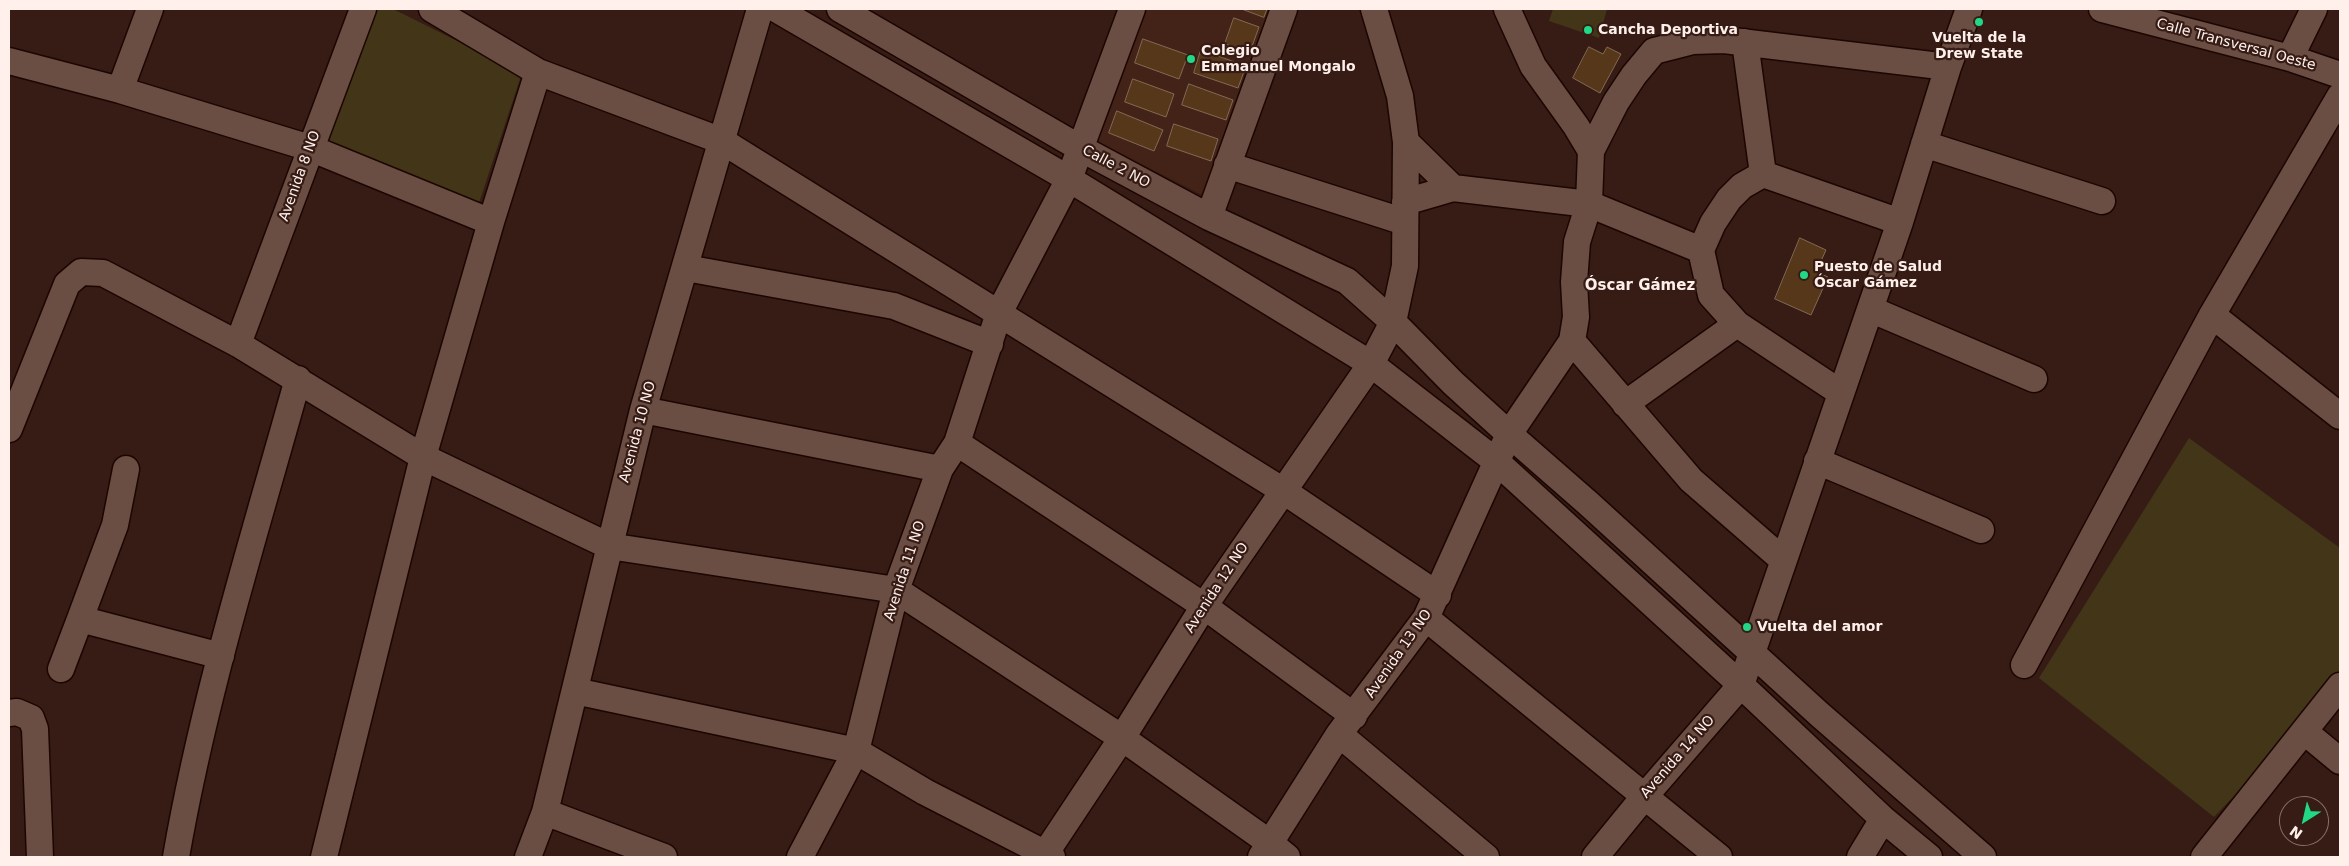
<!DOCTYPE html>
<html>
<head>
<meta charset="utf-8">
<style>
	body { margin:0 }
	#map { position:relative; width:2349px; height:866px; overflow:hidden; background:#361c14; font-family:"DejaVu Sans",sans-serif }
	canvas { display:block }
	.frame { position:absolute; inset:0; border:10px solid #fff0ec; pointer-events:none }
	.north { position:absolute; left:2279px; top:796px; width:50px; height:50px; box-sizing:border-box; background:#361c14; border:1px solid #86716a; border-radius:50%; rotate:215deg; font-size:14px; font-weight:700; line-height:20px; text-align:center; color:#fff0ec }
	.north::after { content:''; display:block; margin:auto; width:18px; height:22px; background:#21d887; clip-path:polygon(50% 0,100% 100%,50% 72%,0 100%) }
</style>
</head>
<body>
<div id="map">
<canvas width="2349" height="866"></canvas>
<div class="frame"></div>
<div class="north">N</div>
</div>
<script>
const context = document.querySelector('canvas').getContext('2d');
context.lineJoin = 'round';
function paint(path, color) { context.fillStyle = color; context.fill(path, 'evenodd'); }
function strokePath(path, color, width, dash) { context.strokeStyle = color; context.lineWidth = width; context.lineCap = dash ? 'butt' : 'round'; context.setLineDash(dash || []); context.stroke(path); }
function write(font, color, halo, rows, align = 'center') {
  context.font = font + ' "DejaVu Sans",sans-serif'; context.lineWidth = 4.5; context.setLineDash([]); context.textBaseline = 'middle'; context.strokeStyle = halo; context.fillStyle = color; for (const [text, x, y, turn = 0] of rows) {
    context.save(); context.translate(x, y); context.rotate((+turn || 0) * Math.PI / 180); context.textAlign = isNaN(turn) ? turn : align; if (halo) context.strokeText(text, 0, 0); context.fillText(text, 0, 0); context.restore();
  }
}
const built = new Path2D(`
	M1145 9H1275L1206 197 1096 141Z`);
const green = new Path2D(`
	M370 9H393L522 73 479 203 327 143Z
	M1553 9H1607L1599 38 1549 21Z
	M2189 438 2340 548V659L2338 687 2214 817 2039 678Z`);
const building = new Path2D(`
	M1242 9H1267L1264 17Z
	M1234 18 1259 27 1250 52 1225 44Z
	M1143 39 1188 55 1179 79 1135 63Z
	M1589 47 1603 54 1607 47 1621 54 1600 93 1573 78Z
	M1201 50 1246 66 1238 88 1194 73Z
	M1133 79 1174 94 1166 117 1125 102Z
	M1189 84 1233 100 1226 120 1182 105Z
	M1117 111 1163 130 1154 151 1109 133Z
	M1174 124 1218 139 1211 161 1167 146Z
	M1800 238 1826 250 1816 272 1828 277 1811 315 1775 299Z`);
const minor = new Path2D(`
	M432 9 538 72 722 141 1282 490 1438 595
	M776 9 1069 179 1371 364 1497 462 1741 685 1883 819 1929 857
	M840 9 1080 148 1209 217 1347 281 1393 322 1453 383 1509 434 1589 504 1819 714 1983 857
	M1507 9 1533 66 1576 126 1591 151
	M2102 9 2290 58 2340 75
	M1745 42 1763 174
	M2290 58 2314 9
	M9 61 120 90 310 148 491 222
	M120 90 150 9
	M2340 96 2212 315 2340 416
	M1406 142 1453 188 1589 204 1701 250
	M1924 144 2102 201
	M1227 165 1405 222
	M1405 202 1453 188
	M1209 217 1284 9
	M686 268 894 306 990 344
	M1870 309 2034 379
	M238 344 363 9
	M1841 393 1737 324 1711 295 1701 250 1713 223 1729 199 1742 186 1763 174 1900 222
	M1625 404 1737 324
	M643 410 940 469
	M9 429 67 284 81 272 103 273 238 344 423 457 609 546 896 590 1122 738 1270 843 1287 857
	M957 443 1204 606 1354 716
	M1817 461 1981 530
	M1783 560 1691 480 1572 341 1576 317 1574 282 1577 242 1589 204 1591 151 1616 102 1634 75 1654 51 1693 41 1724 40 1948 67
	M1426 618 1719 857
	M80 619 115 525 126 469
	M2024 665 2212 315
	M61 669 80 619 221 656
	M575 691 856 751 925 792 1052 857
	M9 713 17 712 31 718 35 729 40 857
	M2305 732 2340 761
	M1339 734 1486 857
	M545 812 664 857
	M176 857C204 695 254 537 298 379
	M324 857 423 457 491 222 538 72
	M528 857 545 812 643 410 760 9
	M800 857 856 751 896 590 940 469 957 443 999 313 1069 179 1132 9
	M1043 857 1122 738 1204 606 1371 364 1393 322 1405 266 1406 142 1400 96 1374 9
	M1261 857 1339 734 1426 618 1509 434 1572 341
	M1595 857 1644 797 1741 685 1900 222 1948 67 1969 9
	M1860 857 1883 819
	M2204 857 2340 686`);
const markers = [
	[1979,22,5,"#21d887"],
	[1588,30,5,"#21d887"],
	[1191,59,5,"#21d887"],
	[1804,275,5,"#21d887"],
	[1747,627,5,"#21d887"]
];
const poiNames = [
	["Cancha Deportiva",1598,30],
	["Vuelta de la",1979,38,"center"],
	["Drew State",1979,54,"center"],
	["Colegio",1201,51],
	["Emmanuel Mongalo",1201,67],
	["Puesto de Salud",1814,267],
	["Óscar Gámez",1814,283],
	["Vuelta del amor",1757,627]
];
const streetNames = [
	["Calle Transversal Oeste",2236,45,15],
	["Calle 2 NO",1116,167,28],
	["Avenida 8 NO",300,176,-70],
	["Avenida 10 NO",638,432,-75],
	["Avenida 11 NO",905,571,-72],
	["Avenida 12 NO",1217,588,-57],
	["Avenida 13 NO",1399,654,-55],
	["Avenida 14 NO",1678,757,-49]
];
const neighbourhoodNames = [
	["Óscar Gámez",1640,286]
];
paint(built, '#432218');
paint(green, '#423518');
paint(building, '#57371a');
strokePath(building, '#826a55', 1);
strokePath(minor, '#1c0602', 29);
strokePath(minor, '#6a4d43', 26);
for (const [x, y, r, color] of markers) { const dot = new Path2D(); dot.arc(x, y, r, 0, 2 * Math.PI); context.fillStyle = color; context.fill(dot); strokePath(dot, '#361c14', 2); }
write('bold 14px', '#fff0ec', '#361c14', poiNames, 'left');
write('14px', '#fff0ec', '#361c14', streetNames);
write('bold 15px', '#fff0ec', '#361c14', neighbourhoodNames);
</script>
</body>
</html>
